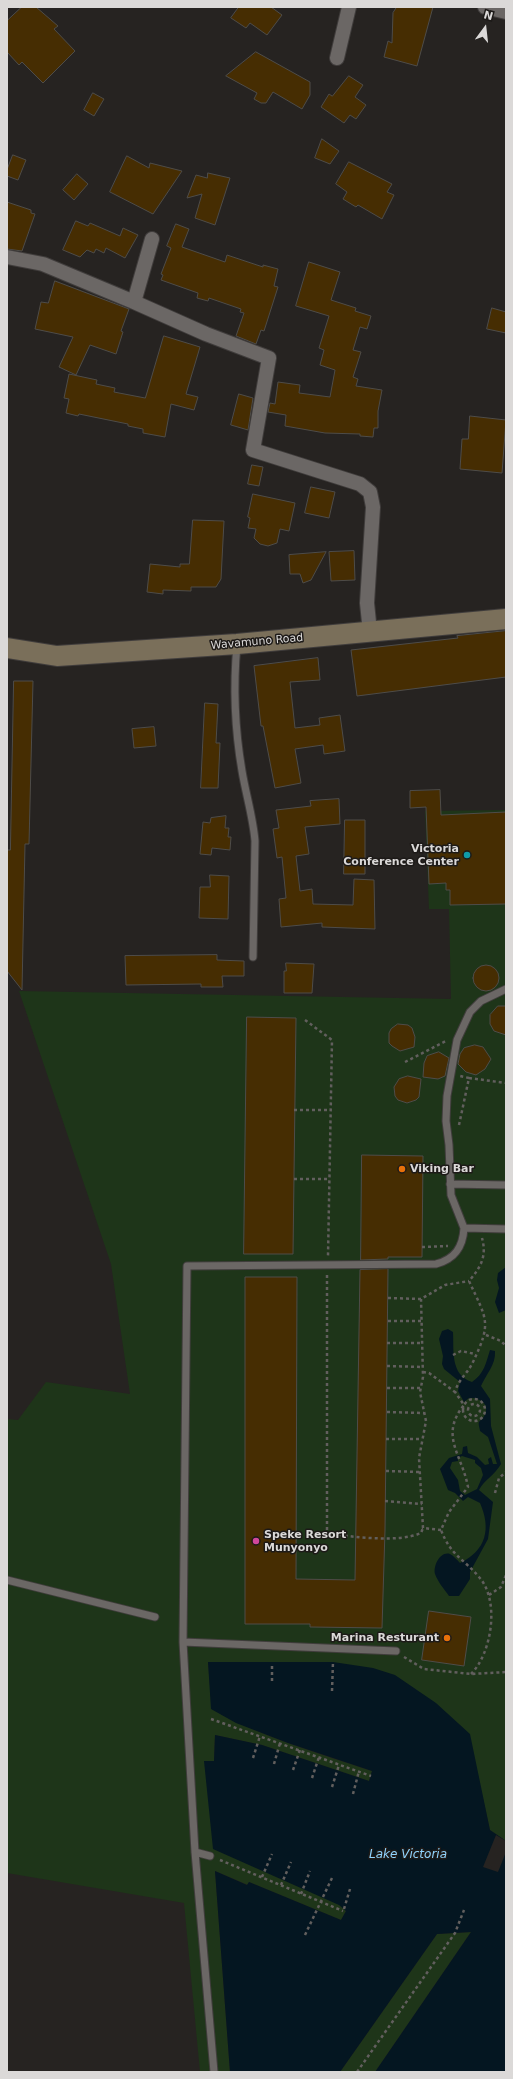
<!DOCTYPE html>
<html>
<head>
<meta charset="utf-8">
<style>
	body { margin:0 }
	#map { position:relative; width:513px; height:2079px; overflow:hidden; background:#262321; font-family:"DejaVu Sans",sans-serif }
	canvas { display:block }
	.frame { position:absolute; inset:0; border:8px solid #dbd9d8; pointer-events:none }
	.north { position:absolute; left:465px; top:8px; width:40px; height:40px; -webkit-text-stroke:3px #1d1a18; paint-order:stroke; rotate:15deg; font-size:11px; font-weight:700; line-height:16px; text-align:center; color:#dbd9d8 }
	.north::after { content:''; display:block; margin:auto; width:14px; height:18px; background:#dbd9d8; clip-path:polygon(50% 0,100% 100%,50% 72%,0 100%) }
</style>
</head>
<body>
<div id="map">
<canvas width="513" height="2079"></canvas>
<div class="frame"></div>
<div class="north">N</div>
</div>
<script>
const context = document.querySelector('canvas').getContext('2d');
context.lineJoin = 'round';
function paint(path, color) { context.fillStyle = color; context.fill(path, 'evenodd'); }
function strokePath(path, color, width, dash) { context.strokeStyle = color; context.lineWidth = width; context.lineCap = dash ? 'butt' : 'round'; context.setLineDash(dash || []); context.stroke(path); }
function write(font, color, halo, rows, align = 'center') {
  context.font = font + ' "DejaVu Sans",sans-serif'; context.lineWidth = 3; context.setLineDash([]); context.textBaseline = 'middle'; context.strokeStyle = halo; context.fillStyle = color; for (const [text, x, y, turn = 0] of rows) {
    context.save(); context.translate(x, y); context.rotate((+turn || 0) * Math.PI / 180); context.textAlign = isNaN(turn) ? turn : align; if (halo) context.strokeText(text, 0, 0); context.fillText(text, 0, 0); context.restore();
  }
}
const green = new Path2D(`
	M506 810V1841L490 1830 480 1786 333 1662H208L212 1709C262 1737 317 1753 372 1771L369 1781 262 1745 215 1735 214 1761H204L346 1911 341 1920 249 1882 248 1885 215 1871 230 2072H200L184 1903 7 1873V1419L18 1420 46 1382 130 1394 111 1264 19 991 451 999 449 909H429L425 811Z
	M471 1932 375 2072H340L437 1934Z`);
const water = new Path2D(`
	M506 1267V1310L499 1313 495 1302 499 1288 497 1280 498 1273Z
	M448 1329 453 1332C454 1350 450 1375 472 1382 484 1374 486 1363 490 1350L495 1351C496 1365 486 1374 481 1386L490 1399 491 1426 501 1464C495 1475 484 1480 479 1490L493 1502 488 1539 470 1572V1579L459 1596H449C444 1589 438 1582 435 1574 433 1566 440 1551 450 1554 454 1556 457 1560 460 1563 487 1550 491 1528 480 1503L468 1497 463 1501 455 1493 448 1490 440 1469 449 1458 462 1454 463 1447 467 1446 468 1453 477 1457 485 1465 489 1464 488 1459 491 1457 493 1464H497L488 1437 480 1431C480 1429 478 1424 479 1422 481 1419 484 1418 485 1414 490 1403 478 1397 469 1398L464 1402 458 1391 460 1382 444 1369 442 1364 443 1356 439 1339 442 1331ZM462 1456 475 1460V1463L481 1468 483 1475 477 1489 465 1495 460 1491 458 1480 450 1468 452 1462 458 1461V1458Z
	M208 1662H333L373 1668 395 1675 436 1703 470 1734 490 1830 506 1841V2072H375L471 1932 437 1934 340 2072H230L215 1871 247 1885 249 1882 341 1920 346 1911 339 1905 213 1849 204 1761H214L215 1735 262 1745 369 1781 372 1771 288 1743 236 1723 211 1709Z`);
const pier = new Path2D(`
	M496 1835 506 1841V1852L498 1872 483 1867Z`);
const building = new Path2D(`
	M22 7H36L58 26 54 29 75 51 43 83 22 62 19 65 7 52V21Z
	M239 7H271L282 15 267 35 250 23 246 28 231 18Z
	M397 7H433L417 66 384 57 388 41 392 43 393 13Z
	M256 52 310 82V95L302 109 273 92 266 103H261L254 99 257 93 226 76Z
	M349 76 363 85 355 97 366 105 356 119 350 115 344 123 321 107 329 94 332 96Z
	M93 93 104 99 94 116 84 110Z
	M322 139 339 151 330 164 315 158Z
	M13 155 26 160 18 180 7 176V170Z
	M127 156 149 168 150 163 182 171 153 214 110 192Z
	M349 162 392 184 387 192 394 195 382 219 358 205 356 207 343 199 347 192 336 184Z
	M208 173 230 178 215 225 195 218 202 194 187 198 196 175 207 178Z
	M77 174 88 184 74 200 63 190Z
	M7 202 31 210V213L35 214 22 251 7 249Z
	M76 221 88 226 90 223 120 236 123 228 138 235 125 258 106 248 104 253 96 249 94 253 87 250 80 257 63 250Z
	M176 224 189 229 182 247 225 262 227 255 263 267V265L278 269 274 286 278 287 264 331 261 330 256 344 236 336 244 313 240 312 241 309 209 298 208 301 197 298 198 293 161 280 163 275 161 274 171 248 167 246Z
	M309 262 340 272 331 300 356 308 355 311 371 316 367 329 360 327 353 350 361 352 353 377 358 379 356 386 382 390 378 411V428H374L373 437 360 436V434L325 433 285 426 286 415 268 412 270 403 275 404 278 382 300 385 299 393 330 397 335 370 320 365 324 350 319 348 329 316 296 306Z
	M55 281 129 309 121 331 123 332 116 354 90 345 76 375 59 367 73 337 35 329 41 302 48 303Z
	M492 308 506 312V333L487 329Z
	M164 336 200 347 186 394 198 397 194 410 171 404 165 437 143 433V429L128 426V424L79 414 78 416 66 413 69 399 64 398 69 374 97 380 96 384 115 388 114 392 145 398Z
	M239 394 253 398 248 430 231 425Z
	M470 416 506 420 502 473 460 469 462 439H468Z
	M252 465 263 467 259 486 248 484Z
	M311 487 335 492 329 518 305 513Z
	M253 494 295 503 289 531 280 529 277 543 268 546 260 544 254 538 256 529 248 528 250 518 248 517Z
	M193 520 224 521 221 579 216 587H191V591L163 590V594L147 592 150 564 180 567V564H189Z
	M354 551 355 580 331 581 329 552Z
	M326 552 311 580 303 583 300 574H290L289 555Z
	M506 631V677L357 696 351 650 458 638 457 636Z
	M318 658 320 680 290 682 295 728 320 725 319 718 340 715 345 751 324 754 323 745 295 749 301 783 275 788 263 726H261L254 666Z
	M14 681H33L29 844H25L22 990 7 971V850H10Z
	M205 703 218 704 216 743H220L218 788H201Z
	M154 727 156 746 134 748 132 729Z
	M440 790 441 815 506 812V904L450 905V890H446V883L429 884 426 807 410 808V791Z
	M339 799 340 824 305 827 309 854 296 856 300 891 312 889 313 904 353 905 354 879 374 880 375 929 322 927V923L281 927 279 899 286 898 282 857 277 858 273 829 279 828 276 810 311 806 310 801Z
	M226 816 225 828H229L228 837H231L230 850 212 848 211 855 200 854 203 822 210 823 211 818Z
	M345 820H365V874H344Z
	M210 875 229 876 228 919 199 918 200 887H210Z
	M217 955V960L244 961V976H222L223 987H201V984L126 985 125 956Z
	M286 963 314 964 312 993H284V971H286Z
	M473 978a13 13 0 1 1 26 0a13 13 0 1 1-26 0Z
	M498 1006H506V1035L494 1031 490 1024V1015Z
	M247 1017 296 1018 293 1254H244Z
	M398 1024 408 1025 412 1028 415 1037 414 1047 400 1051 392 1046 389 1043V1033L391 1029Z
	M475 1045 483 1047 491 1059 485 1069 476 1075 466 1072 458 1064 460 1054 464 1048Z
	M439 1052 449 1058 445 1076 438 1079 423 1077 424 1063 427 1056Z
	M408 1076 421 1079 419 1097 416 1100 407 1103 398 1100 395 1096 394 1087 399 1079Z
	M362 1155 423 1156 422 1257H388V1259L361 1260Z
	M388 1269 385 1530 382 1628 310 1627V1624H245V1277H297L296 1579 355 1580 360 1270Z
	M429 1611 471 1617 464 1666 422 1660Z`);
const path = new Path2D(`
	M305 1020 332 1040 328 1256
	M405 1062 446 1041
	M469 1078 506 1083
	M294 1110H331
	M459 1125 469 1078 460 1076
	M294 1179H329
	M422 1247 448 1246
	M327 1275V1533C351 1537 399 1543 421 1533L423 1528
	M388 1298 421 1299
	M388 1321H422
	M486 1335 501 1341 506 1346
	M387 1343H422
	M453 1355 461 1351 475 1354
	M387 1366 423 1367
	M423 1372 429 1373 455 1392
	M387 1388H421
	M463 1410a11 11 0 1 1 22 0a11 11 0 1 1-22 0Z
	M468 1410a6 6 0 1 1 12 0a6 6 0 1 1-12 0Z
	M387 1412 424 1413
	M386 1439H422
	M386 1471 420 1472
	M495 1493 499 1478 506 1472
	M385 1501 422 1504
	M441 1530 423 1528 419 1458 426 1421 420 1392 423 1377 421 1299 445 1285 469 1281
	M489 1595 501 1587 506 1575
	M404 1657 424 1669 471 1674 506 1672
	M471 1674C492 1653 500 1600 479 1577 463 1558 451 1556 441 1530L449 1512 468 1487C462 1454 439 1436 464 1405L455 1392C458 1380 468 1373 473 1362 492 1322 487 1320 469 1281 481 1267 487 1256 482 1238
	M272 1681V1663
	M332 1691 333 1662
	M211 1719 371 1776
	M253 1758 260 1736
	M274 1764 280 1743
	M293 1770 300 1750
	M312 1778 319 1757
	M332 1787 339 1765
	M353 1794 359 1771
	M220 1860 343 1911
	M262 1877 272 1854
	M281 1885 291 1862
	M301 1894 310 1871
	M344 1909 350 1889
	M305 1935 332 1878
	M357 2072 455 1933 464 1910`);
const service = new Path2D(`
	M237 645C233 687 235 730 242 771 246 795 253 817 255 841L253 957
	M450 1184 506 1185
	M464 1228 451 1195 449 1145 446 1121 447 1096 457 1040 470 1012 481 1001 506 989
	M7 1580 155 1617
	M183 1642 396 1651
	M195 1852 210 1856
	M214 2072 195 1852 183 1642 187 1266 436 1264C455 1259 463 1247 464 1228L506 1229`);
const minor = new Path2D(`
	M485 7 506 12
	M337 58 349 7
	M7 257 43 264 134 302 206 334 269 358 253 450 360 484 370 492 373 507 367 603 370 632
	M134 302 152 239`);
const secondary = new Path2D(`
	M7 648 57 656 237 644 506 619`);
const markers = [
	[467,855,4,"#0f9aa8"],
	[402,1169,4,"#e8710a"],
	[256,1541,4,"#d1479c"],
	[447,1638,4,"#e8710a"]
];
const streetNames = [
	["Wavamuno Road",257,642,-5]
];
const poiNames = [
	["Victoria",459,849],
	["Conference Center",459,862],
	["Viking Bar",410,1169,"left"],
	["Speke Resort",264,1535,"left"],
	["Munyonyo",264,1548,"left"],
	["Marina Resturant",439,1638]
];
const waterNames = [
	["Lake Victoria",408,1855]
];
paint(green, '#1e3519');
paint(water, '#041621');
paint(pier, '#262321');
paint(building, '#462d02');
strokePath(building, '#4e4c49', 1);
strokePath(service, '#403d3c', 9);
strokePath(minor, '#403d3c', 16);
strokePath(secondary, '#403d3c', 22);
strokePath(path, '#625f5e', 2.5, [3, 3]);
strokePath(service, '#6b6765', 7);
strokePath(minor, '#6b6765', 14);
strokePath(secondary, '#7a6f5a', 20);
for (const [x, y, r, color] of markers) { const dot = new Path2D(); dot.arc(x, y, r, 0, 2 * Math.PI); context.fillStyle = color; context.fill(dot); strokePath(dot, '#1d1a18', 1.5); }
write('11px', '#dbd9d8', '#1d1a18', streetNames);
write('bold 11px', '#dbd9d8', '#1d1a18', poiNames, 'right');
write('italic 12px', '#91d4fe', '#1d1a18', waterNames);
</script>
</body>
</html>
